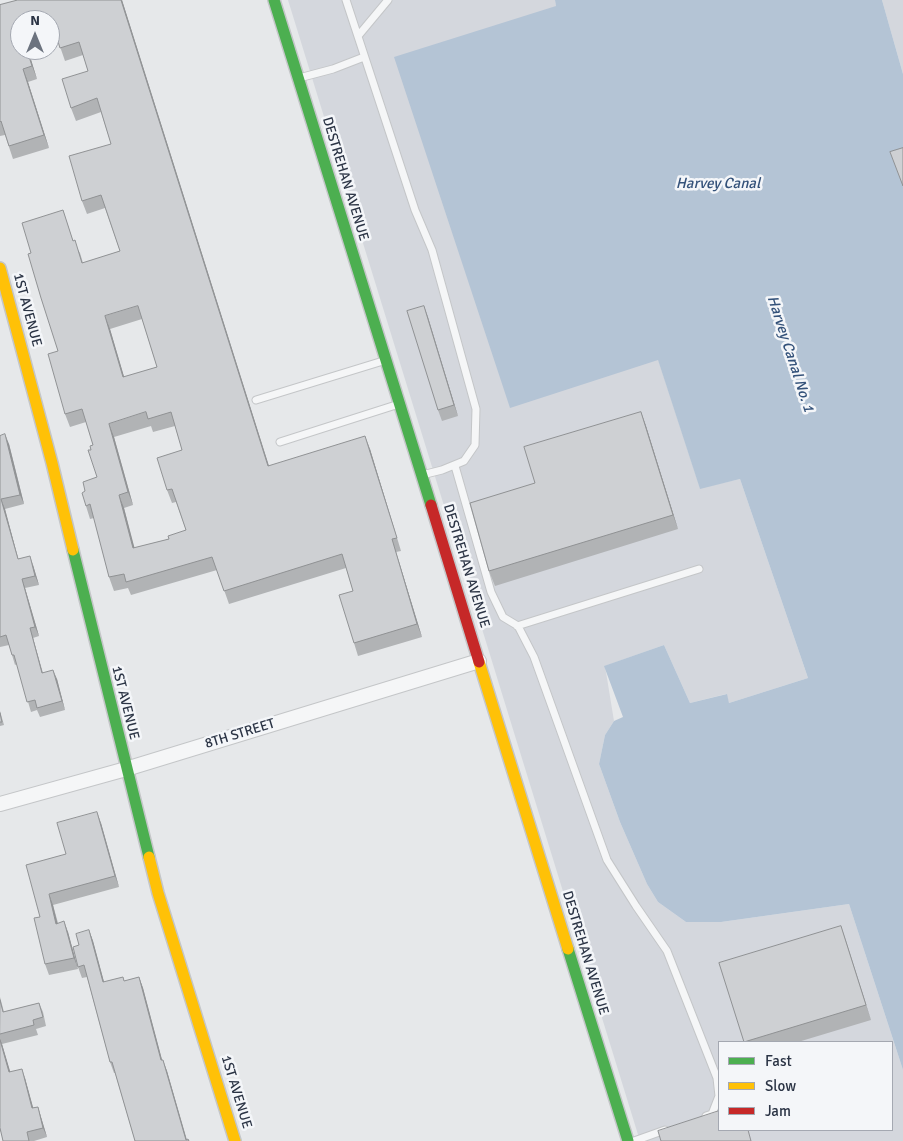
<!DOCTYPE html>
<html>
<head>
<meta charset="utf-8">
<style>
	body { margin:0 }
	#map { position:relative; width:903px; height:1141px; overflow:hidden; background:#e6e8ea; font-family:Signika,sans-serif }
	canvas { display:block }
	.legend { position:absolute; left:718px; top:1041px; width:175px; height:90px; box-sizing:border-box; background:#f4f6f9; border:1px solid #a4a8b1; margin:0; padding:6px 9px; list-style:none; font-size:15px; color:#2b3445 }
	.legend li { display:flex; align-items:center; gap:10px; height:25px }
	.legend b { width:25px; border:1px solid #a4a8b1 }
	.north { position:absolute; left:10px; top:10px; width:50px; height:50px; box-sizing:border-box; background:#f4f6f9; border:1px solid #a4a8b1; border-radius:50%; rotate:0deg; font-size:14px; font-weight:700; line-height:20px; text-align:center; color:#2b3445 }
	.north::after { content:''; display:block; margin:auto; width:18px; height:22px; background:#6c737f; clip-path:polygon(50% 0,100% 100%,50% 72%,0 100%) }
</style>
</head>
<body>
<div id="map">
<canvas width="903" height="1141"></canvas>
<ul class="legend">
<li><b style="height:6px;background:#4caf50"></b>Fast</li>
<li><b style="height:6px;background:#ffc107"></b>Slow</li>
<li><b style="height:6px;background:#c62828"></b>Jam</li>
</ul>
<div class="north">N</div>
</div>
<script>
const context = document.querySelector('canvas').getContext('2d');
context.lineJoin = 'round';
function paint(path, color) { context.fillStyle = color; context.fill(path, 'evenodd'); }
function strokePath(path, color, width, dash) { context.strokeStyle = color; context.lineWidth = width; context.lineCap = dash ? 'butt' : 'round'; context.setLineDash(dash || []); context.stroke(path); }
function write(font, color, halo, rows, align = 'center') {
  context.font = font + ' Signika,sans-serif'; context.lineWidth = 5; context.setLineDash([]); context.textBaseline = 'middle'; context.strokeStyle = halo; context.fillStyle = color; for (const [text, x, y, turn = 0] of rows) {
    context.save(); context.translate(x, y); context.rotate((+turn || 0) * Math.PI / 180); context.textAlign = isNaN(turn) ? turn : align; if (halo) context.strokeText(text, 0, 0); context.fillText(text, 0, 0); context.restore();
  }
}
const built = new Path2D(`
	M288 0H555L556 5 510 407 658 359 700 488 740 479 808 678 729 703 726 694 690 703 664 645 605 666 614 721 605 735 599 764 620 822 647 884 658 902 686 922H721L849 904 903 1070V1141H640ZM719 1042H892V1130H719Z
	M882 0H903V74Z`);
const water = new Path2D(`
	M555 0H882L903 74V1070L849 904 721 922H686L658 902 647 884 620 822 599 764 605 735 614 721 623 717 604 666 664 645 690 703 727 694 729 703 808 678 740 479 700 489 658 360 510 408 394 57 556 6Z`);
const lane = new Path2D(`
	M346 0 415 210 432 250 476 409 475 445 464 461 442 470 422 475
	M358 36 388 0
	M299 78 333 69 364 57
	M256 400 383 361
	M280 442 399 404
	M455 466 491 592 503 617 518 626 534 657 607 860 636 906 667 951 717 1078 719 1096 712 1114 706 1116
	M517 626 699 569
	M634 1141 665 1130`);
const street = new Path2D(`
	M0 804 126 769 479 661`);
const fast = new Path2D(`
	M274 0 431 505
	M73 550 149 857
	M568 949 628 1141`);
const slow = new Path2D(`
	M0 268 52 463 73 550
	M479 662 568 949
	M149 857 158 893 235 1141`);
const jam = new Path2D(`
	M431 505 479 662`);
const wall = new Path2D(`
	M18 0H122L269 466 370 449 401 551 396 552 422 637 358 656 354 643 353 591 346 568 229 604 217 570 131 595 128 588 114 591 109 577 94 518 90 519 86 506 85 491 97 477 91 450 93 445 86 422 70 427 65 414 58 351 31 253 63 210 73 241 80 253 83 263 120 251 105 208 87 214 82 201 111 144 101 112 76 121 71 108 88 71 83 55 65 61 54 29 50 31V20H20V50H28L37 79 28 82 49 148 13 159 5 135 0 136V5ZM142 319 157 367 124 377 110 329ZM151 426 153 432 175 426 182 450 167 490 172 503 176 502 186 530 169 539 134 548 124 508 133 505 114 437Z
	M424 306 458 416 442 421 438 410Z
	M641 412 646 426 678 529 495 586 489 571 535 483Z
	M0 436 9 444 24 504 5 509 18 559 33 565 39 585 25 588 39 636 33 638 43 673 57 679 65 710 40 717 37 710 31 712 17 664 15 665 9 645 0 647Z
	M0 711 4 725 0 726Z
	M101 823 119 887 53 905 58 923 68 932 78 969 49 975 45 964 40 917 66 854Z
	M841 926 871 1020 798 1042H744Z
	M89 930 93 941 104 982 125 981 139 977 143 988 162 1060 167 1071 187 1140 189 1141H135L115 1073H114L110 1062 87 977 82 978 78 967 79 945Z
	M0 997 4 1012 39 1003 43 1012 46 1026 36 1029 38 1035 2 1044 10 1072 25 1078 33 1108 38 1107 47 1137 34 1141H3L1 1131 0 1132Z`);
const shadedWall = new Path2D(`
	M121 0H122L273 479 268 466Z
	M27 50H28L37 79 32 66Z
	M23 69 28 82 49 148 44 135Z
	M424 306 428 317 458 416 454 405Z
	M105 316 110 329 128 390 123 377Z
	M641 412 646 426 678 529 673 515Z
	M109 424 114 437 133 505 128 492Z
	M5 434 9 444 24 504 20 495Z
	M365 436 370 449 401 551 397 538Z
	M119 495 124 508 138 561 133 548Z
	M1 499 5 509 21 569 18 559Z
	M392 539 396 552 422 637 417 624Z
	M30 556 33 565 39 585 35 576Z
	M22 579 25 588 39 636 35 627Z
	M30 628 33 638 45 682 42 673Z
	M53 670 57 679 65 710 62 701Z
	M97 812 101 823 119 887 115 876Z
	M49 894 53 905 60 934 56 924Z
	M64 921 68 932 78 969 74 958Z
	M841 926 846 941 871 1020 866 1005Z
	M89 930 93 941 107 993 103 982Z
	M139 977 143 988 165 1071 161 1060Z
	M0 1039 2 1044 13 1081 9 1072Z
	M163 1060 167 1071 187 1141H186Z
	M22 1069 25 1078 36 1118 32 1108Z
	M38 1107 47 1137 43 1128Z`);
const building = new Path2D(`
	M18 0H121L268 466 365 436 397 538 392 539 417 624 354 643 339 595 353 591 342 554 224 591 212 557 126 582 124 574 109 577 90 504 86 506 82 493 85 491 83 482 97 477 88 450H91L90 446 93 445 82 409 65 414 48 354 58 351 41 298 28 254 31 253 22 223 63 210 73 241 75 240 82 263 120 251 101 195 82 201 69 156 111 144 97 98 71 108 62 79 88 71 79 42 60 48 50 16 37 20H20V50H27L32 66 23 69 44 135 9 146 1 121 0 122V5ZM138 306 157 367 123 377 105 316ZM146 412 148 419 171 412 182 450 157 458 167 490 172 489 186 530 168 536 169 539 133 548 119 495 128 492 109 424Z
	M903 148V186L890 152Z
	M424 306 454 405 438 410 407 311Z
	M641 412 673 515 489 571 470 503 535 483 524 447Z
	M5 434 20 495 1 499 18 559 30 556 35 576 22 579 35 627 30 628 42 673 53 670 62 701 37 708 35 700 27 702 14 655H12L6 635 0 637V436Z
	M0 713 2 722H0Z
	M97 812 115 876 49 894 56 924 64 921 74 958 45 964 34 918 40 917 26 865 66 854 57 823Z
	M841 926 866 1005 744 1042 719 963Z
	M89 930 103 982 123 977 124 981 139 977 161 1060H163L186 1140 188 1139 189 1141H135L112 1062H110L84 965 78 967 73 947 79 945 76 934Z
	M0 1000 3 1012 39 1003 43 1017 33 1020 34 1025 0 1034Z
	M0 1040 9 1072 22 1069 32 1108 38 1107 43 1128 27 1132 29 1141H3L0 1128Z
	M719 1111V1130H748L751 1141H661L658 1131Z`);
const streetNames = [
	["DESTREHAN AVENUE",345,179,73],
	["1ST AVENUE",27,310,75],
	["DESTREHAN AVENUE",466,566,73],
	["1ST AVENUE",125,703,76],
	["8TH STREET",240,734,-17],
	["DESTREHAN AVENUE",585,953,73],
	["1ST AVENUE",236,1092,73]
];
const waterNames = [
	["Harvey Canal",718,184],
	["Harvey Canal No. 1",790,354,72]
];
paint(built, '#d4d7dd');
paint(water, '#b4c4d5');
strokePath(lane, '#c4c6c8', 9);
strokePath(street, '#c4c6c8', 16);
strokePath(fast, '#c4c6c8', 14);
strokePath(slow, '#c4c6c8', 14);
strokePath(jam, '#c4c6c8', 14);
strokePath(lane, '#f5f6f7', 7);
strokePath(street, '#f5f6f7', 14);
strokePath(fast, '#4caf50', 11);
strokePath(slow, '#ffc107', 11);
strokePath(jam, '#c62828', 11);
paint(wall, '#b1b3b5');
paint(shadedWall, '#909294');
paint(building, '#ced0d3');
strokePath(building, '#909294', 1);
write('14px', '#2b3445', '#f4f6f9', streetNames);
write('italic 15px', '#34527a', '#f4f6f9', waterNames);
</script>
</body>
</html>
